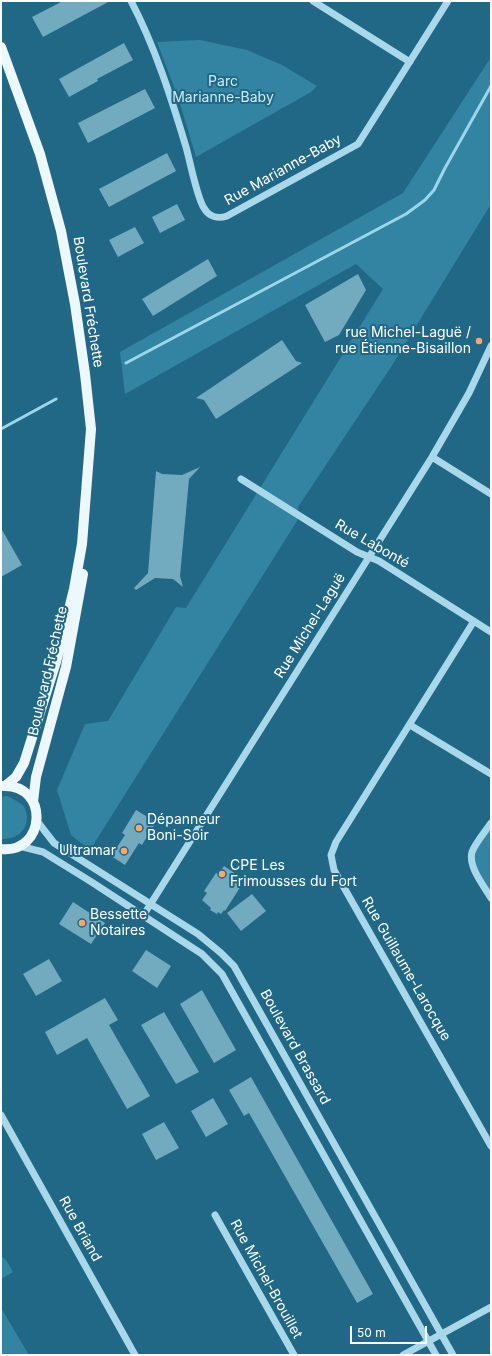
<!DOCTYPE html>
<html>
<head>
<meta charset="utf-8">
<style>
	body { margin:0 }
	#map { position:relative; width:492px; height:1356px; overflow:hidden; background:#206886; font-family:Inter,sans-serif }
	canvas { display:block }
	.frame { position:absolute; inset:0; border:2px solid #fff; pointer-events:none }
	.scale { position:absolute; left:350px; top:1326px; width:77px; height:18px; box-sizing:border-box; border:2px solid #fff; border-top:0; padding-left:5px; font-size:12px; line-height:14px; white-space:nowrap; color:#fff; -webkit-text-stroke:3px #206886; paint-order:stroke }
</style>
</head>
<body>
<div id="map">
<canvas width="492" height="1356"></canvas>
<div class="frame"></div>
<div class="scale">50 m</div>
</div>
<script>
const context = document.querySelector('canvas').getContext('2d');
context.lineJoin = 'round';
function paint(path, color) { context.fillStyle = color; context.fill(path, 'evenodd'); }
function strokePath(path, color, width, dash) { context.strokeStyle = color; context.lineWidth = width; context.lineCap = dash ? 'butt' : 'round'; context.setLineDash(dash || []); context.stroke(path); }
function write(font, color, halo, rows, align = 'center') {
  context.font = font + ' Inter,sans-serif'; context.lineWidth = 4; context.setLineDash([]); context.textBaseline = 'middle'; context.strokeStyle = halo; context.fillStyle = color; for (const [text, x, y, turn = 0] of rows) {
    context.save(); context.translate(x, y); context.rotate((+turn || 0) * Math.PI / 180); context.textAlign = isNaN(turn) ? turn : align; if (halo) context.strokeText(text, 0, 0); context.fillText(text, 0, 0); context.restore();
  }
}
const green = new Path2D(`
	M200 40 247 50 282 65 317 86 311 92 196 157 178 97 157 42Z
	M491 57V204L391 367 298 507 297 521 90 850 71 835 57 790 85 724 108 721 176 607 186 608 383 289 356 264 125 394 120 352 403 193Z
	M8 796 23 805C34 823 21 840 1 839V797Z
	M491 826V901L477 879 473 852Z
	M1 1256 6 1260 13 1272 1 1279Z
	M1 1308 29 1355H1Z`);
const stream = new Path2D(`
	M126 363 406 214 425 200 434 190 445 168 491 86
	M1 429 56 399`);
const building = new Path2D(`
	M63 1H110L43 37 32 17Z
	M124 43 133 60 97 79 98 81 69 97 59 79Z
	M145 89 155 108 88 143 78 123Z
	M167 153 176 171 109 207 99 189Z
	M177 204 185 220 160 233 152 217Z
	M135 227 144 243 118 257 109 240Z
	M208 259 217 276 153 316 142 299Z
	M358 274 366 290 339 335 325 342 305 305Z
	M282 340 296 361 302 363 216 419 204 400 196 398Z
	M200 467 189 479 180 576 183 587 173 579 155 578 136 590 134 588 148 573 156 471 162 474 182 475Z
	M1 528 22 565 1 577Z
	M136 810 156 822 142 845 139 843 125 865 111 856 125 835 122 833Z
	M224 866 242 878 238 884 241 886 225 911 224 910 221 914 218 912 217 914 210 910 211 908 202 900 207 893 204 891 216 873 219 874Z
	M252 894 266 911 241 931 227 913Z
	M73 902 105 923 91 944 59 924Z
	M146 950 171 966 157 988 132 971Z
	M49 959 62 981 36 996 23 974Z
	M202 990 236 1050 214 1063 180 1004Z
	M105 998 118 1020 109 1025 150 1096 127 1109 87 1038 57 1055 45 1032Z
	M164 1012 199 1072 176 1084 141 1025Z
	M251 1077 373 1294 357 1303 249 1113 244 1116 229 1090Z
	M213 1098 228 1124 206 1137 191 1111Z
	M164 1122 179 1148 156 1160 142 1134Z`);
const minor = new Path2D(`
	M131 1C155 47 171 97 186 147 190 161 197 198 204 208 209 217 218 219 227 216L358 144 448 1
	M313 1 410 62
	M432 457 491 494
	M241 479 357 552 379 561 491 632
	M474 621 336 842 331 855 334 870 491 1146
	M410 725 491 774
	M37 821 54 843 198 934 221 953 234 966 453 1355
	M491 823C485 832 476 842 472 852 468 867 484 886 491 898
	M19 846 43 852 90 881 202 954 222 974 436 1355
	M143 916 432 457 469 393 491 346
	M1 1115 135 1355
	M215 1215 294 1355
	M403 1355 491 1307`);
const major = new Path2D(`
	M1 47 40 154 61 231 75 304 85 374 91 429 82 544 74 589 56 662 24 763 16 777 5 786
	M33 802 36 777 66 667 83 574
	M1 849C46 854 50 784 3 786`);
const markers = [
	[479,341,4,"#f8a869"],
	[139,828,4,"#f8a869"],
	[124,851,4,"#f8a869"],
	[222,874,4,"#f8a869"],
	[82,923,4,"#f8a869"]
];
const parkNames = [
	["Parc",223,82],
	["Marianne-Baby",223,98]
];
const streetNames = [
	["Rue Marianne-Baby",283,170,-29],
	["Boulevard Fréchette",88,302,81],
	["Rue Labonté",372,544,30],
	["Rue Michel-Laguë",310,626,-58],
	["Boulevard Fréchette",48,671,-77],
	["Rue Guillaume-Larocque",406,969,60],
	["Boulevard Brassard",295,1047,61],
	["Rue Briand",80,1229,61],
	["Rue Michel-Brouillet",266,1279,61]
];
const poiNames = [
	["rue Michel-Laguë /",471,333,"right"],
	["rue Étienne-Bisaillon",471,349,"right"],
	["Dépanneur",147,820],
	["Boni-Soir",147,836],
	["Ultramar",116,851,"right"],
	["CPE Les",230,866],
	["Frimousses du Fort",230,882],
	["Bessette",90,915],
	["Notaires",90,931]
];
paint(green, '#3384a3');
strokePath(stream, '#9cd6eb', 3);
paint(building, '#72aac0');
strokePath(minor, '#a8d8ea', 7);
strokePath(major, '#ecf8fe', 10);
for (const [x, y, r, color] of markers) { const dot = new Path2D(); dot.arc(x, y, r, 0, 2 * Math.PI); context.fillStyle = color; context.fill(dot); strokePath(dot, '#206886', 1.5); }
write('14px', '#cdecf7', '#206886', parkNames);
write('14px', '#fff', '#206886', streetNames);
write('14px', '#fff', '#206886', poiNames, 'left');
</script>
</body>
</html>
